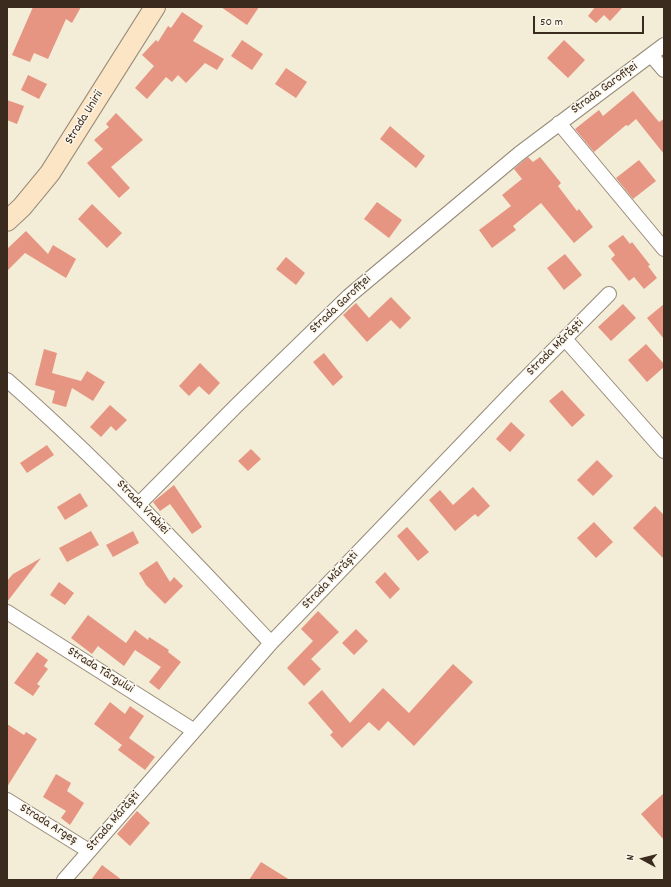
<!DOCTYPE html>
<html>
<head>
<meta charset="utf-8">
<style>
	body { margin:0 }
	#map { position:relative; width:671px; height:887px; overflow:hidden; background:#f3ecd6; font-family:Dekko,sans-serif }
	canvas { display:block }
	.frame { position:absolute; inset:0; border:8px solid #3b2a1e; pointer-events:none }
	.north { position:absolute; left:623px; top:839px; width:40px; height:40px; -webkit-text-stroke:3px #fbf7ec; paint-order:stroke; rotate:277deg; font-size:11px; font-weight:700; line-height:16px; text-align:center; color:#3b2a1e }
	.north::after { content:''; display:block; margin:auto; width:14px; height:18px; background:#3b2a1e; clip-path:polygon(50% 0,100% 100%,50% 72%,0 100%) }
	.scale { position:absolute; left:533px; top:16px; width:111px; height:18px; box-sizing:border-box; border:2px solid #3b2a1e; border-top:0; padding-left:5px; font-size:12px; line-height:14px; white-space:nowrap; color:#3b2a1e; -webkit-text-stroke:3px #fbf7ec; paint-order:stroke }
</style>
</head>
<body>
<div id="map">
<canvas width="671" height="887"></canvas>
<div class="frame"></div>
<div class="north">N</div>
<div class="scale">50 m</div>
</div>
<script>
const context = document.querySelector('canvas').getContext('2d');
context.lineJoin = 'round';
function paint(path, color) { context.fillStyle = color; context.fill(path, 'evenodd'); }
function strokePath(path, color, width, dash) { context.strokeStyle = color; context.lineWidth = width; context.lineCap = dash ? 'butt' : 'round'; context.setLineDash(dash || []); context.stroke(path); }
function write(font, color, halo, rows, align = 'center') {
  context.font = font + ' Dekko,sans-serif'; context.lineWidth = 3; context.setLineDash([]); context.textBaseline = 'middle'; context.strokeStyle = halo; context.fillStyle = color; for (const [text, x, y, turn = 0] of rows) {
    context.save(); context.translate(x, y); context.rotate((+turn || 0) * Math.PI / 180); context.textAlign = isNaN(turn) ? turn : align; if (halo) context.strokeText(text, 0, 0); context.fillText(text, 0, 0); context.restore();
  }
}
const building = new Path2D(`
	M33 7H81L72 23 66 19 48 59 34 53 30 62 12 55Z
	M221 7H259L247 25Z
	M595 7H623L610 21 604 15 596 23 588 16Z
	M182 12 203 26 193 41 224 59 217 70 205 63 186 83 178 75 172 82 166 77 147 99 135 88 154 66 142 55 156 40 158 42 168 26 171 28Z
	M242 40 263 54 252 70 231 56Z
	M564 40 585 60 568 78 547 58Z
	M286 68 307 82 296 98 275 84Z
	M28 75 47 84 39 99 21 90Z
	M633 91 659 122 664 119V154L636 119 628 126 626 125 594 152 575 129 599 110 603 116Z
	M7 100 24 106 17 124 7 120Z
	M116 113 143 140 111 167 130 188 119 198 87 163 103 149 94 140 109 127 106 124Z
	M390 126 425 156 416 168 380 139Z
	M528 157 533 162 540 157 561 183 558 186 577 211 579 209 593 227 574 243 541 203 513 226 516 230 492 248 479 230 511 206 502 195 522 179 514 169Z
	M639 160 656 181 633 199 616 178Z
	M377 202 402 220 389 238 364 219Z
	M92 204 122 233 107 248 78 219Z
	M26 231 48 254 53 245 76 259 66 278 25 253 7 271V249Z
	M623 235 630 244 632 242 650 265 648 266 657 278 644 289 634 277 629 281 611 259 615 255 608 246Z
	M565 254 582 275 564 290 547 268Z
	M286 257 305 273 296 285 276 269Z
	M391 297 411 318 400 329 391 320 367 342 343 315 356 303 369 318Z
	M623 304 636 318 611 341 598 327Z
	M664 304V339L647 318Z
	M646 344 664 364V367L647 382 628 360Z
	M44 349 57 353 52 373 81 381 87 371 105 382 93 401 72 388 66 407 52 403 55 391 35 385Z
	M324 353 343 377 333 386 313 362Z
	M200 363 220 383 209 395 199 386 189 396 179 386Z
	M562 390 585 415 572 427 549 401Z
	M110 405 127 420 116 431 111 426 101 437 90 427Z
	M511 422 525 435 510 452 496 439Z
	M47 445 54 455 27 473 20 463Z
	M251 449 261 459 248 471 238 461Z
	M597 460 613 476 593 496 577 480Z
	M174 485 202 527 192 534 170 504 160 511 153 502Z
	M473 487 490 506 478 517 475 514 455 531 429 500 440 490 453 505Z
	M80 493 88 506 65 520 57 507Z
	M655 506 664 515V559L633 528Z
	M594 522 613 542 596 558 577 538Z
	M407 527 429 552 418 561 397 536Z
	M91 531 99 545 67 562 59 548Z
	M133 531 139 543 113 557 106 545Z
	M41 558 7 602V581L13 574Z
	M157 561 170 582 174 577 183 586 165 604 146 585 139 573Z
	M385 572 400 589 390 599 375 582Z
	M59 582 74 593 65 605 50 595Z
	M318 611 339 632 311 659 321 669 304 686 287 668 313 641 301 629Z
	M88 615 126 643 135 630 148 640 149 637 169 650 168 652 181 662 159 690 149 682 161 667 135 650 124 666 98 646 92 654 71 638Z
	M356 629 368 641 354 655 342 643Z
	M37 652 48 660 44 666 48 669 37 684 40 686 33 696 14 683Z
	M453 664 473 682 414 746 388 721 379 731 369 722 342 748 330 735 333 732 308 703 322 690 350 723 383 688 409 713Z
	M110 702 125 714 130 706 144 716 129 738 155 757 145 770 118 750 122 745 94 724Z
	M7 724 24 735 26 732 37 739 7 787Z
	M56 774 71 783 67 791 84 803 70 825 61 818 66 811 43 797Z
	M664 793V840L641 814Z
	M137 811 150 823 130 846 117 834Z
	M261 862 290 880H249Z
	M102 865 122 880H91Z`);
const street = new Path2D(`
	M651 55 664 70
	M559 123 664 249
	M565 339 664 451
	M7 380C101 462 186 553 271 643
	M139 504 236 406 349 296 520 153 664 45
	M7 612 193 730
	M7 800 89 851
	M64 880 271 643 512 392 609 294`);
const secondary = new Path2D(`
	M7 221 22 207 50 173 155 7`);
const streetNames = [
	["Strada Garofiței",605,89,-36],
	["Strada Unirii",85,118,-58],
	["Strada Garofiței",341,305,-43],
	["Strada Mărăști",556,348,-45],
	["Strada Vrabiei",142,508,46],
	["Strada Mărăști",331,581,-46],
	["Strada Târgului",100,671,32],
	["Strada Mărăști",114,822,-49],
	["Strada Argeș",48,825,32]
];
paint(building, '#e69582');
strokePath(street, '#978b7a', 16);
strokePath(secondary, '#978b7a', 22);
strokePath(street, '#fff', 14);
strokePath(secondary, '#fce5c4', 20);
write('13px', '#3b2a1e', '#fbf7ec', streetNames);
</script>
</body>
</html>
